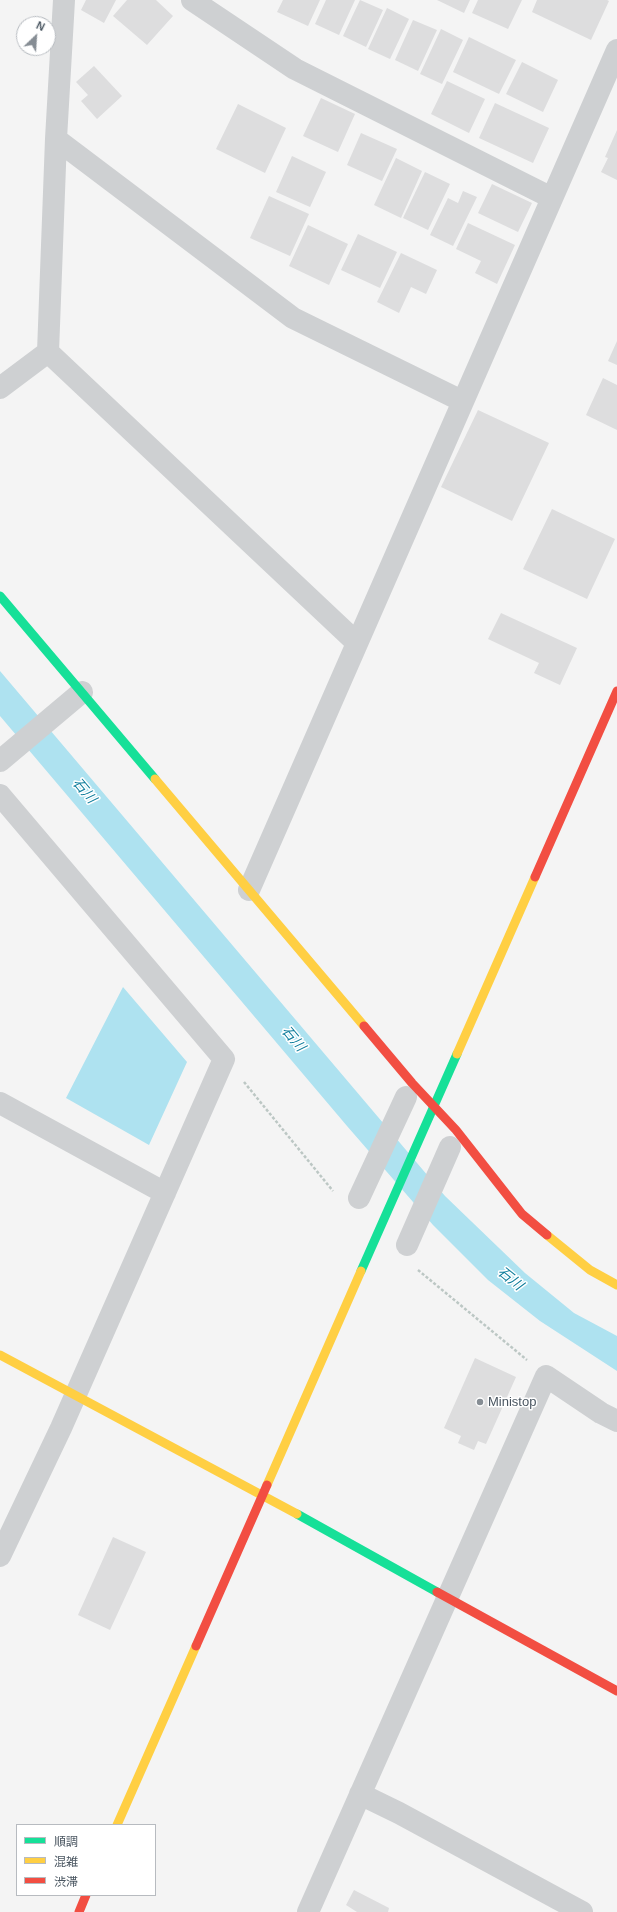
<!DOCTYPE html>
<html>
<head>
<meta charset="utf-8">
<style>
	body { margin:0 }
	#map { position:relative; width:617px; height:1912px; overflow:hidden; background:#f4f4f4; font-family:Arial,"Noto Sans JP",sans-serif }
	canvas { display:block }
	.legend { position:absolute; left:16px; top:1824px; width:140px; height:72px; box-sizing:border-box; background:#fff; border:1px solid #b7bbc0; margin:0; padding:5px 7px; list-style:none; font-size:12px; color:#4a5661 }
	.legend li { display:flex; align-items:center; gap:8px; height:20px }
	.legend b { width:20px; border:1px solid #b7bbc0 }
	.north { position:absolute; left:16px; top:16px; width:40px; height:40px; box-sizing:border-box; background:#fff; border:1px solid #b7bbc0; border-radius:50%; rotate:25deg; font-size:11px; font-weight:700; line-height:16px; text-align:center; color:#4a5661 }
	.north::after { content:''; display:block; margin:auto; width:14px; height:18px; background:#868d94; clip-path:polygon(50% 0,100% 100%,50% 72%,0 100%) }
</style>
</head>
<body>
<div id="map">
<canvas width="617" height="1912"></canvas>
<ul class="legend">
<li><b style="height:5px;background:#16e098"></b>順調</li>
<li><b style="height:5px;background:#ffcf43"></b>混雑</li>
<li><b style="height:5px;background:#f24e42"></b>渋滞</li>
</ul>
<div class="north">N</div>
</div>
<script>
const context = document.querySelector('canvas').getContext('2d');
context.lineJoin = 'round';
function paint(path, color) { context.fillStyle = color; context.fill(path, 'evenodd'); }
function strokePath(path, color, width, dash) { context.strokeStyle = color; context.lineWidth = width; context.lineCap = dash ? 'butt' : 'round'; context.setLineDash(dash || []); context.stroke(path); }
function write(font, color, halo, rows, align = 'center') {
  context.font = font + ' Arial,"Noto Sans JP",sans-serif'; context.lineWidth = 3; context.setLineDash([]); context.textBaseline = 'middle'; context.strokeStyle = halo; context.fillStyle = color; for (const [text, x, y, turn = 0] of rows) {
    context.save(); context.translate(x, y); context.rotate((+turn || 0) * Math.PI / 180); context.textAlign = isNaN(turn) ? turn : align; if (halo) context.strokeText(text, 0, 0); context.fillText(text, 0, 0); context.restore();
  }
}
const water = new Path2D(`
	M0 671 445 1196 525 1273 574 1313 617 1336V1371L540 1321 488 1280 433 1225 347 1126 0 716Z
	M123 987 187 1062 149 1145 66 1098Z`);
const building = new Path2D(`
	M86 0H116L104 23 81 10Z
	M127 0H156L173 16 147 45 113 16Z
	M283 0H320L308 26 277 12Z
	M326 0H355L339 35 315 24Z
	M360 0 383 10 366 47 343 36Z
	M437 0H470L464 13Z
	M478 0H522L508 29 472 13Z
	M537 0H607L609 1 591 40 532 12Z
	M387 8 409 19 390 59 368 49Z
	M413 20 437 30 418 71 395 60Z
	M441 29 463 40 442 84 420 74Z
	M469 37 516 60 499 94 453 72Z
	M522 62 558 80 543 112 506 94Z
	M94 66 122 96 97 119 81 101 88 95 76 82Z
	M447 81 485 99 469 133 431 114Z
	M321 98 355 114 338 152 303 136Z
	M495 103 549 128 533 163 479 138Z
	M238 104 286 128 265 173 216 149Z
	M617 130V180L601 172 608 158 605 157Z
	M361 133 397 149 382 181 347 165Z
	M292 156 326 172 310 207 276 192Z
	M396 158 422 171 401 218 374 205Z
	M425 172 450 184 428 230 403 218Z
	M492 184 532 203 518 232 478 213Z
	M463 191 477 197 453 246 430 235 448 198 458 203Z
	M269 196 309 214 290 256 250 238Z
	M468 223 515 245 497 284 475 273 481 261 456 249Z
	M308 225 348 244 329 285 289 266Z
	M358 234 397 252 380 288 341 270Z
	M401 253 437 270 426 294 411 287 399 313 377 302Z
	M617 341V365L608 361Z
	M603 378 617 385V430L586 415Z
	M478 410 549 443 512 521 441 487Z
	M552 509 615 539 587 599 523 569Z
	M501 613 577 648 560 685 534 673 539 663 488 639Z
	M475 1358 516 1377 486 1444 478 1441 474 1450 458 1443 461 1436 444 1428Z
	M113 1537 146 1552 110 1630 78 1615Z
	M354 1890 389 1908 388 1912H357L346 1905Z`);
const path = new Path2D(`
	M244 1082 333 1191
	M418 1270 527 1360`);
const street = new Path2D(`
	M192 0 295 69 552 198
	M56 139 293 318 462 401
	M48 352 357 643
	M0 388 48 352 56 139 64 0
	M0 761 82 692
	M0 795 224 1059 61 1428 0 1556
	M249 890 617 50
	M0 1103 165 1193
	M359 1198 406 1097
	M407 1245 450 1147
	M360 1794 399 1813 582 1912
	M308 1912 546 1376 601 1413 617 1421`);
const fast = new Path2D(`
	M0 596 155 779
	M361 1271 457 1054
	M297 1514 437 1592`);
const slow = new Path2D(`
	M155 779 364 1026
	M457 1054 535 877
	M547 1235 590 1270 617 1285
	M0 1355 297 1514
	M267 1485 361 1271
	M117 1825 196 1646`);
const jam = new Path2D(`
	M535 877 617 691
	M364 1026 412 1083 456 1130 522 1214 547 1235
	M437 1592 617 1691
	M196 1646 267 1485
	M79 1912 86 1895`);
const markers = [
	[480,1402,4,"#868d94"]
];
const poiNames = [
	["Ministop",488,1402]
];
const waterNames = [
	["石川",84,791,50],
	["石川",293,1039,50],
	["石川",510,1279,39]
];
paint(water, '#aee2f0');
paint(building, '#ddddde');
strokePath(path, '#bcc7c4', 2.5, [3, 2]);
strokePath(street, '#ced0d2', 22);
strokePath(fast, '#16e098', 9);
strokePath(slow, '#ffcf43', 9);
strokePath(jam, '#f24e42', 9);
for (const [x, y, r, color] of markers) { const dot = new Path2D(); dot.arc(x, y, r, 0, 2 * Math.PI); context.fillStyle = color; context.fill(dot); strokePath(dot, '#fff', 1.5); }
write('13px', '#4a5661', '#fff', poiNames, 'left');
write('italic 14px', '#0c7c9b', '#fff', waterNames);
</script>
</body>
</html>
